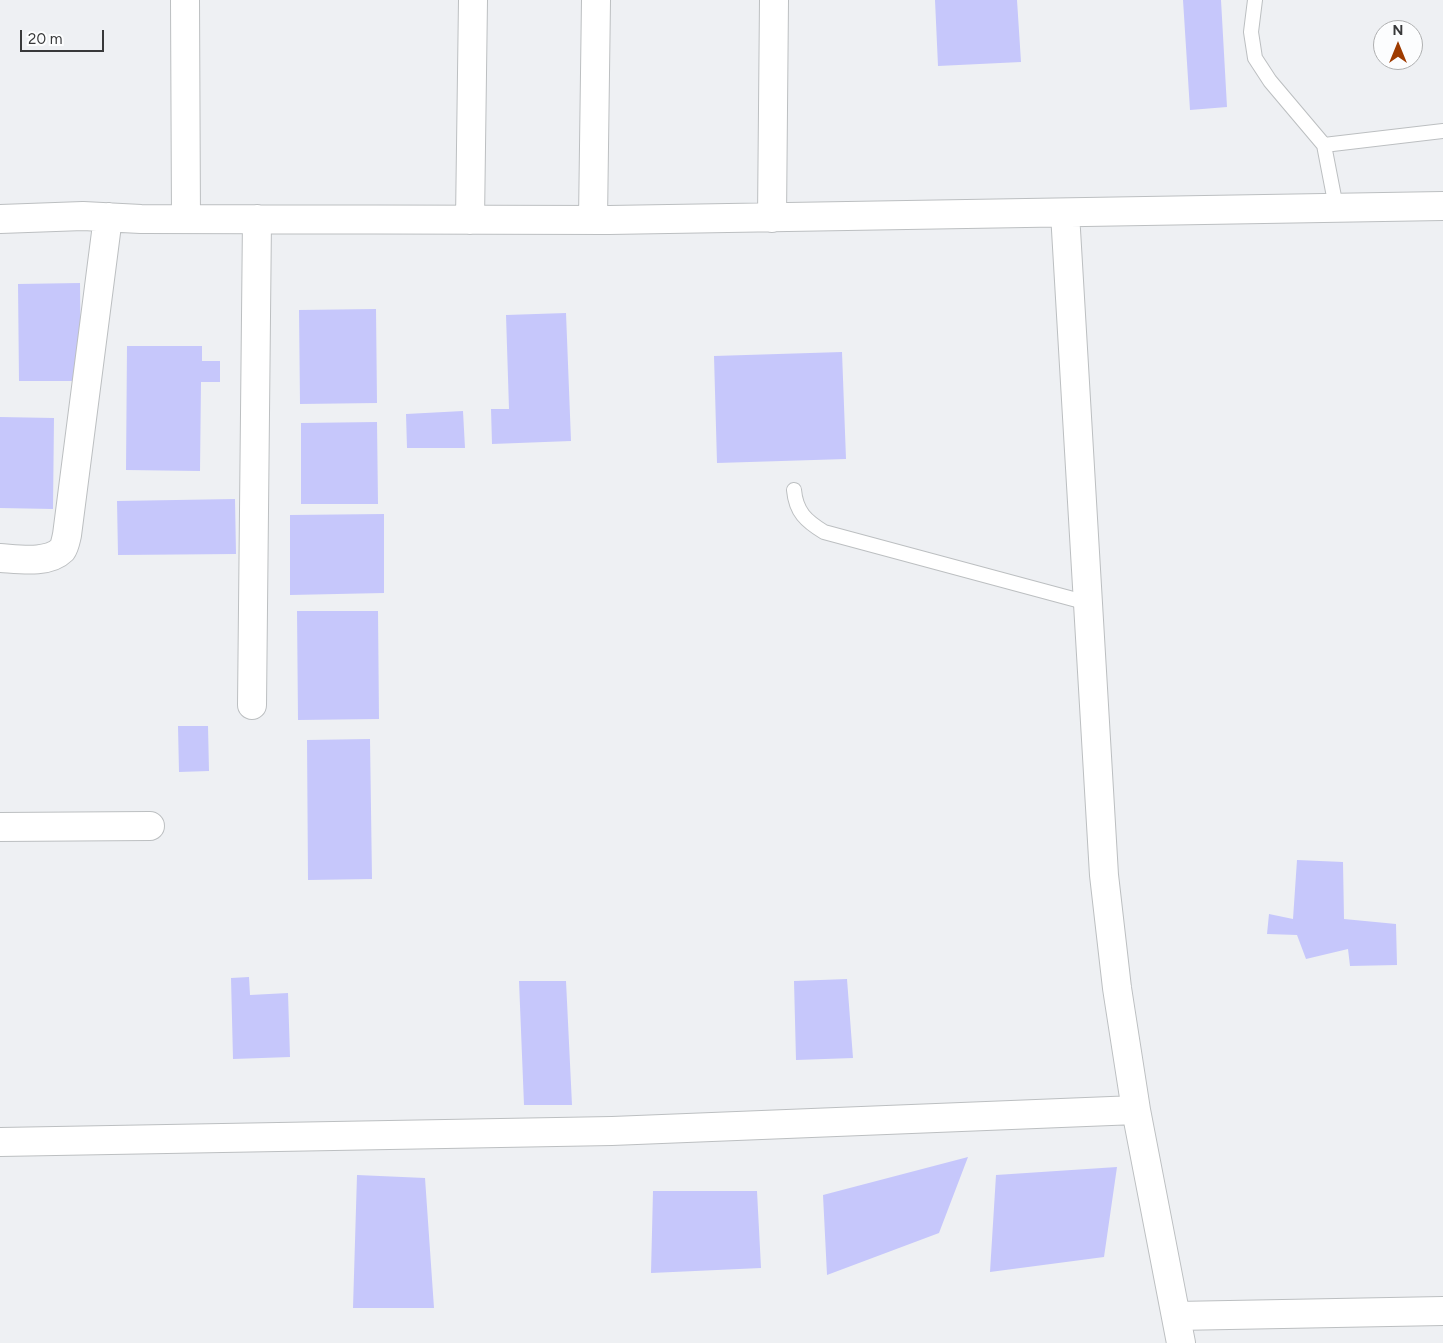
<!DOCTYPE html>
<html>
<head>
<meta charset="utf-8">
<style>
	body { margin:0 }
	#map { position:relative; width:1443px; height:1343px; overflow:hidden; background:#eef0f3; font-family:Figtree,sans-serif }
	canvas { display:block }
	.north { position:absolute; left:1373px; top:20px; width:50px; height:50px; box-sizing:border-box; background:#fcfdfe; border:1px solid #aeafb0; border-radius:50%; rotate:0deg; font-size:14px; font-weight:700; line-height:20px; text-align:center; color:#38393a }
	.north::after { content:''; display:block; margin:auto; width:18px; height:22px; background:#9e3b00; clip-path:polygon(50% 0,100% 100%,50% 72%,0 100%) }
	.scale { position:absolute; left:20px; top:30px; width:84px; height:22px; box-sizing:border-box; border:2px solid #38393a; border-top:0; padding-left:6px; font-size:15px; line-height:18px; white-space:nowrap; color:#38393a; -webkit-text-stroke:4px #fcfdfe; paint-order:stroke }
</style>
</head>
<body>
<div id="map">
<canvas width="1443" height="1343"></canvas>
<div class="north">N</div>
<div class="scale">20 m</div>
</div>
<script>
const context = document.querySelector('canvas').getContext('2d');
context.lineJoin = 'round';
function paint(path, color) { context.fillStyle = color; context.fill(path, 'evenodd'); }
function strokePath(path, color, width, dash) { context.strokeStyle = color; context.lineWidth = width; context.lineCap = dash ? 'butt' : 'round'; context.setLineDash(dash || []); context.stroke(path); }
const building = new Path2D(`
	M935 0H1017L1021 62 938 66Z
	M1183 0H1221L1227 107 1190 110Z
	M80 283 81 381H19L18 284Z
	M376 309 377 403 300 404 299 310Z
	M566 313 571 441 492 444 491 409H509L506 315Z
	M127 346H202V361H220V382H201L200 471 126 470Z
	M842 352 846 459 717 463 714 356Z
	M463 411 465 448H407L406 414Z
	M0 417 54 418 53 509 0 508Z
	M377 422 378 504H301V423Z
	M235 499 236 554 118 555 117 501Z
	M384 514V593L290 595V515Z
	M297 611H378L379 719 298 720Z
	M178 726H208L209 771 179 772Z
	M370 739 372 879 308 880 307 740Z
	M1297 860 1343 862 1344 919 1396 924 1397 965 1350 966 1348 949 1306 959 1297 935 1267 934 1269 914 1293 919Z
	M249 977 250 995 288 993 290 1057 233 1059 231 978Z
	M847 979 853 1058 796 1060 794 981Z
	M519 981H566L572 1105H524Z
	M968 1157 939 1233 827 1275 823 1195Z
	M1117 1167 1104 1257 990 1272 996 1175Z
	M357 1175 425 1178 434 1308H353Z
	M653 1191H757L761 1268 651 1273Z`);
const service = new Path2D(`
	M1255 0 1251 32 1255 58 1270 81 1324 145 1336 207
	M1324 145 1443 131
	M794 490C796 512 806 521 824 532L1088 603`);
const minor = new Path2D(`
	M185 0 186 219
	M1065 213 1104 875 1117 988 1136 1110 1181 1343
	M772 218 774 0
	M0 219 83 216 141 219 609 220 1443 206
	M470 220 473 0
	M593 220 596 0
	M0 558C18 559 48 564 62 550 65 546 66 539 67 535L108 217
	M252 705 257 219
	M0 827 150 826
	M0 1142 612 1131 1136 1110
	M1176 1316 1443 1311`);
paint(building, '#c6c7fb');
strokePath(service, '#bcbfc1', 16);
strokePath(minor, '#bcbfc1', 30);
strokePath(service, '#fff', 14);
strokePath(minor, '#fff', 28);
</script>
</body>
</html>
